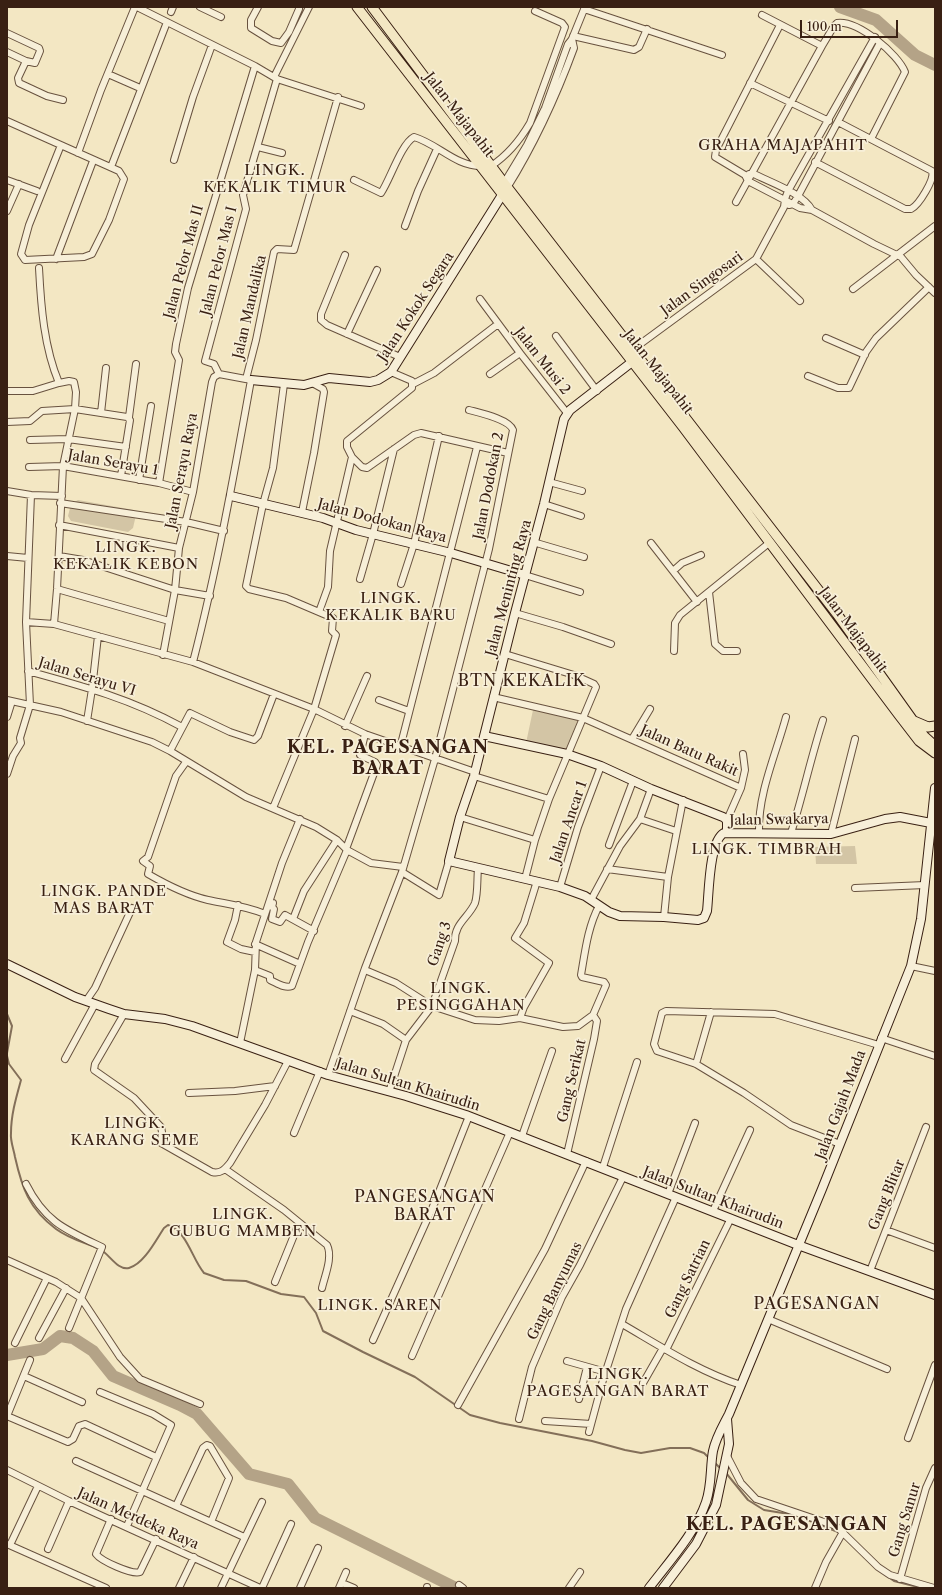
<!DOCTYPE html>
<html>
<head>
<meta charset="utf-8">
<style>
	body { margin:0 }
	#map { position:relative; width:942px; height:1595px; overflow:hidden; background:#f3e7c3; font-family:"Libre Caslon Text",serif }
	canvas { display:block }
	.frame { position:absolute; inset:0; border:8px solid #392013; pointer-events:none }
	.scale { position:absolute; left:800px; top:20px; width:98px; height:18px; box-sizing:border-box; border:2px solid #392013; border-top:0; padding-left:5px; font-size:12px; line-height:14px; white-space:nowrap; color:#392013; -webkit-text-stroke:3px #f7efd8; paint-order:stroke }
</style>
</head>
<body>
<div id="map">
<canvas width="942" height="1595"></canvas>
<div class="frame"></div>
<div class="scale">100 m</div>
</div>
<script>
const context = document.querySelector('canvas').getContext('2d');
context.lineJoin = 'round';
function paint(path, color) { context.fillStyle = color; context.fill(path, 'evenodd'); }
function strokePath(path, color, width, dash) { context.strokeStyle = color; context.lineWidth = width; context.lineCap = dash ? 'butt' : 'round'; context.setLineDash(dash || []); context.stroke(path); }
function write(font, color, halo, rows, align = 'center') {
  context.font = font + ' "Libre Caslon Text",serif'; context.lineWidth = 3.5; context.setLineDash([]); context.textBaseline = 'middle'; context.strokeStyle = halo; context.fillStyle = color; for (const [text, x, y, turn = 0] of rows) {
    context.save(); context.translate(x, y); context.rotate((+turn || 0) * Math.PI / 180); context.textAlign = isNaN(turn) ? turn : align; if (halo) context.strokeText(text, 0, 0); context.fillText(text, 0, 0); context.restore();
  }
}
const green = new Path2D(`
	M78 500 134 510 136 515 133 528 128 532 71 521 68 516 71 504Z
	M533 710 579 719 567 751 526 743Z
	M855 846 857 864H816L815 847Z`);
const stream = new Path2D(`
	M7 1014 12 1026 7 1053
	M7 1056 9 1064 21 1080C16 1098 11 1115 11 1133 10 1141 14 1150 15 1157 22 1188 29 1209 56 1229 71 1240 84 1242 100 1249 109 1254 118 1271 129 1268 144 1264 156 1240 164 1228L168 1225C187 1231 192 1259 204 1273L224 1280 246 1281 281 1294 304 1297 316 1313 323 1331 363 1352 415 1377 470 1415 500 1423 592 1441 625 1450 641 1453 670 1448H690L704 1453 709 1458
	M714 1462 721 1469
	M726 1473 748 1500 764 1510 795 1515
	M800 1517 838 1532
	M884 1574 894 1581 922 1588`);
const river = new Path2D(`
	M840 7 876 20 915 55 935 65
	M7 1355 43 1349 60 1336 73 1338 93 1351 113 1376 180 1405 197 1414 249 1474 288 1484 315 1518 456 1588`);
const street = new Path2D(`
	M137 7 255 66 277 79 361 106
	M200 7 221 17
	M258 7 251 20V28L272 41 281 43 289 32 299 9
	M584 9 722 55
	M171 12 173 7
	M762 15 822 46
	M780 25 716 150 715 157 745 175 748 181 800 208 812 210 874 244 901 257 916 275 935 293
	M7 33 39 48 40 51 35 63 26 61
	M573 36 634 50 639 47 647 29
	M7 52 26 61 18 78 19 83 47 96 63 100
	M108 74 140 88
	M274 77 309 7
	M750 83 829 121
	M7 121 119 171 124 179 109 220 92 254 84 257 25 260 21 254 29 225 61 145
	M258 147 282 153
	M78 153 101 90 135 7
	M174 160 193 97 212 45
	M815 162 905 209H911C919 205 935 179 932 171L838 122
	M491 166C508 155 520 140 530 123L565 27 562 23 535 11
	M111 167 167 22
	M749 174 752 173C769 182 803 193 812 210
	M7 180 37 191
	M354 180 381 193C390 180 401 144 414 137 438 144 455 166 481 166
	M504 183 527 145 545 108 568 44 572 39 585 7
	M507 188C535 143 556 97 574 48L572 39
	M736 202 822 46 834 26 837 23C858 20 898 54 905 72L871 139
	M789 205 793 204 798 196 880 43
	M7 211 19 184
	M405 226 418 191 437 149
	M345 255 321 314V320L327 325 400 357
	M56 259 93 161
	M756 259 784 207 785 199 788 191 875 37
	M39 268C41 307 44 347 59 383L69 381 74 382 76 392 75 409 63 466 57 589 54 624
	M853 289 935 226
	M480 299 520 353 567 413
	M347 334 377 270
	M556 336 597 391
	M826 338 865 355
	M632 350 756 259 800 301
	M219 374 214 364 205 361 246 209 243 195 277 79
	M490 374 520 353
	M808 376 838 388H849L866 352 876 338 929 287
	M246 379 256 340 274 252 277 249 294 250 338 97
	M413 384 434 373 498 324
	M7 391H33L59 383
	M101 413 106 368
	M129 417 136 364
	M7 422 30 421 42 411 75 409 127 417 130 420 121 476
	M30 440 68 439 126 447
	M352 457 362 467 367 468 414 435 421 433 508 453
	M29 467 63 466 159 483 193 492
	M139 480 151 406
	M549 482 582 491
	M159 483 179 360 175 352 176 344 188 288 255 66
	M7 491 31 495 62 496
	M60 503 186 522 224 531
	M544 504 581 516
	M302 512 314 453 324 392 323 389 314 384
	M59 525 179 548
	M533 542 584 557
	M651 543 697 602
	M7 556 28 558
	M59 556 83 560 175 590 210 596
	M673 571 682 563 701 555
	M525 575 580 592
	M360 579 373 534 394 449
	M401 584 414 544 439 436
	M57 589 169 621
	M709 592 715 644 723 651H737
	M319 612 328 587 330 551 352 457 347 447V441L412 388V381L391 372
	M515 613 563 627 611 644
	M26 622 54 624 193 662 314 709 365 734 475 772
	M674 651 675 623 680 615 769 543
	M505 654 574 675 594 684 596 687 549 799 535 840 525 879
	M163 655 175 590 179 548 193 492 212 382 214 377 219 374 251 380C234 475 217 569 193 662
	M28 671C83 686 131 699 182 727
	M493 697 583 718 741 788 727 820
	M7 700 61 712 152 742 170 751 246 797 316 827 337 840 347 850 371 863 403 867
	M379 700 409 711
	M7 717 12 701
	M87 721 92 689 98 636
	M345 726 367 676
	M632 739 650 709
	M400 748 477 447
	M170 751 190 713 230 732 254 740 258 736 274 694
	M186 762 176 776 148 857 143 861 150 866 148 874C167 885 186 895 208 900 227 904 246 906 265 914
	M7 774 13 756 21 743 20 738 30 705 26 622 31 495
	M474 776 549 799
	M741 788 745 770 743 754
	M273 808 314 709 336 635 332 631 333 618 286 598 249 589 246 586 263 504 273 468 284 384
	M460 817 535 840
	M640 819 676 831
	M759 832C758 793 776 754 786 717
	M791 833C803 795 811 757 823 720
	M831 834 855 739
	M609 845 633 781
	M346 849 377 765 375 762 360 755 365 734
	M607 869 668 877
	M402 872 439 895 449 861
	M560 887 578 827 601 766
	M855 888 925 885
	M591 900 620 846 640 819 651 789
	M269 903H273L272 907 274 909 272 919 280 922 285 915 314 931
	M238 905 235 920 227 942 241 949 255 952
	M664 917 668 877 683 800
	M293 919 304 891 337 840
	M255 944 300 964
	M911 966 935 971
	M255 970 270 976V980C277 983 285 989 292 986L308 942 347 850
	M365 970 396 983 432 1006 475 1020 499 1021 520 1018 563 1027 578 1026 593 1015 606 985 604 982 582 977 581 975C585 952 588 926 599 906
	M86 1001 95 988 132 908
	M350 1011 383 1024 406 1040
	M124 1014 95 1064 94 1070 134 1098 161 1127 162 1132 161 1143 212 1172C221 1174 225 1169 230 1163L265 1105 288 1061
	M520 1018 524 1007 549 963 515 938 524 923 537 881
	M881 1038 935 1056
	M240 1043 255 970 256 942 282 863 300 819
	M65 1059 95 1004
	M696 1064 711 1012
	M328 1075 365 968 402 872 435 759 489 549 513 430C509 419 480 413 469 410
	M389 1092 406 1040 432 1006 455 941C454 924 469 917 475 903 478 893 477 879 478 869
	M189 1093 235 1091 275 1086
	M294 1133 320 1071
	M522 1136 552 1051
	M840 1144 791 1125 744 1093 696 1064 657 1051 654 1044 662 1013 666 1011 775 1014 879 1045
	M567 1154 594 1039 597 1021 593 1015
	M603 1167 637 1062
	M225 1169 284 1210 327 1245C333 1257 325 1275 322 1288
	M26 1184C45 1222 66 1230 102 1247L69 1328
	M668 1194 695 1123
	M713 1211 750 1130
	M886 1230 935 1248
	M7 1260 56 1282 81 1298 120 1357 140 1379 200 1404
	M870 1271 926 1127
	M275 1282 299 1223
	M768 1319 887 1369
	M622 1324C660 1346 698 1371 741 1385
	M39 1338 66 1288
	M373 1340 435 1202 469 1116
	M15 1343 47 1278
	M666 1350 731 1218
	M412 1356 510 1132
	M567 1361 606 1372
	M24 1376 82 1402
	M643 1383 663 1348
	M100 1392 153 1414 171 1425 127 1526
	M579 1399 587 1367
	M458 1405 545 1249 586 1161
	M7 1416 68 1442 73 1439 79 1426 85 1424 156 1457
	M7 1416 30 1360
	M519 1419 532 1367 562 1297 580 1265 623 1177
	M545 1421 591 1424
	M589 1432 603 1380 626 1309 676 1197
	M908 1438 935 1365
	M727 1456 741 1483 756 1499 836 1526 878 1567 890 1575 934 1588
	M76 1461 211 1522
	M7 1470 69 1501 260 1588
	M176 1506 203 1448 207 1445 210 1446 229 1478 211 1522 244 1537
	M111 1519 96 1554C101 1561 132 1575 140 1572L156 1539
	M7 1544 106 1588
	M10 1545 38 1486
	M48 1549 69 1501
	M900 1579 926 1488 935 1468
	M342 1583 354 1588
	M459 1585 463 1588
	M179 1588 194 1557
	M221 1588 262 1502
	M262 1588 291 1524
	M300 1588 318 1548
	M339 1588 346 1572
	M427 1588V1587
	M569 1588 580 1572
	M815 1588 826 1562 843 1532`);
const secondary = new Path2D(`
	M632 362 570 410 564 419 544 504 515 613 474 776 460 817 449 861 560 887 585 896 609 912 620 916 664 917 698 920 704 918 707 911C709 894 709 841 724 833L831 834 885 819 900 817 931 823
	M251 380 304 385 329 378 370 382 378 380 391 372 502 195
	M231 496 323 518 356 530 451 553 525 575
	M484 736 567 754 601 766 651 789 723 817 727 820V833
	M7 964 75 997 109 1009 124 1014 165 1019 192 1026 328 1075 406 1096 466 1115 798 1245 935 1295
	M649 1588C668 1563 696 1532 706 1502 712 1485 710 1467 713 1451 716 1437 723 1426 729 1414L822 1189 911 966 921 919 935 788
	M663 1588 696 1544 716 1505 729 1444 727 1419`);
const primary = new Path2D(`
	M357 7 683 427 899 715 919 741 935 753
	M372 7 504 183 837 614 924 736 935 746
	M914 721 928 727 935 726`);
const streetNames = [
	["Jalan Majapahit",459,115,52],
	["Jalan Pelor Mas I",219,261,-76],
	["Jalan Pelor Mas II",184,262,-75],
	["Jalan Singosari",702,284,-36],
	["Jalan Mandalika",250,307,-77],
	["Jalan Kokok Segara",416,307,-57],
	["Jalan Musi 2",542,361,52],
	["Jalan Majapahit",658,372,52],
	["Jalan Serayu 1",113,463,10],
	["Jalan Serayu Raya",182,471,-79],
	["Jalan Dodokan 2",489,486,-79],
	["Jalan Dodokan Raya",382,521,15],
	["Jalan Meninting Raya",509,588,-75],
	["Jalan Majapahit",853,630,53],
	["Jalan Serayu VI",87,677,17],
	["Jalan Batu Rakit",689,751,24],
	["Jalan Swakarya",779,820,-1],
	["Jalan Ancar 1",569,822,-71],
	["Gang 3",440,944,-71],
	["Gang Serikat",572,1081,-77],
	["Jalan Sultan Khairudin",408,1085,17],
	["Jalan Gajah Mada",841,1105,-69],
	["Gang Blitar",887,1195,-68],
	["Jalan Sultan Khairudin",713,1198,21],
	["Gang Satrian",688,1279,-64],
	["Gang Banyumas",555,1291,-64],
	["Jalan Merdeka Raya",138,1519,24],
	["Gang Sanur",905,1520,-73]
];
const neighbourhoodNames = [
	["GRAHA MAJAPAHIT",783,146],
	["LINGK.",275,171],
	["KEKALIK TIMUR",275,188],
	["LINGK.",126,548],
	["KEKALIK KEBON",126,565],
	["LINGK.",391,599],
	["KEKALIK BARU",391,616],
	["LINGK. TIMBRAH",767,850],
	["LINGK. PANDE",104,892],
	["MAS BARAT",104,909],
	["LINGK.",461,989],
	["PESINGGAHAN",461,1006],
	["LINGK.",135,1124],
	["KARANG SEME",135,1141],
	["LINGK.",243,1215],
	["GUBUG MAMBEN",243,1232],
	["LINGK. SAREN",380,1306],
	["LINGK.",618,1375],
	["PAGESANGAN BARAT",618,1392]
];
const quarterNames = [
	["BTN KEKALIK",522,681],
	["PANGESANGAN",425,1197],
	["BARAT",425,1215],
	["PAGESANGAN",817,1304]
];
const districtNames = [
	["KEL. PAGESANGAN",388,748],
	["BARAT",388,769],
	["KEL. PAGESANGAN",787,1525]
];
paint(green, '#d3c5a5');
strokePath(stream, '#836f59', 2);
strokePath(river, '#b4a387', 12);
strokePath(street, '#68523f', 8);
strokePath(secondary, '#392013', 10);
strokePath(primary, '#392013', 11);
strokePath(street, '#f7efd8', 6);
strokePath(secondary, '#f7efd8', 8);
strokePath(primary, '#f3e7c3', 9);
write('14px', '#392013', '#f7efd8', streetNames);
context.letterSpacing = '1px';
write('15px', '#392013', '#f7efd8', neighbourhoodNames);
context.letterSpacing = '0px';
context.letterSpacing = '1px';
write('16px', '#392013', '#f7efd8', quarterNames);
context.letterSpacing = '0px';
context.letterSpacing = '1px';
write('bold 18px', '#392013', '#f7efd8', districtNames);
context.letterSpacing = '0px';
</script>
</body>
</html>
